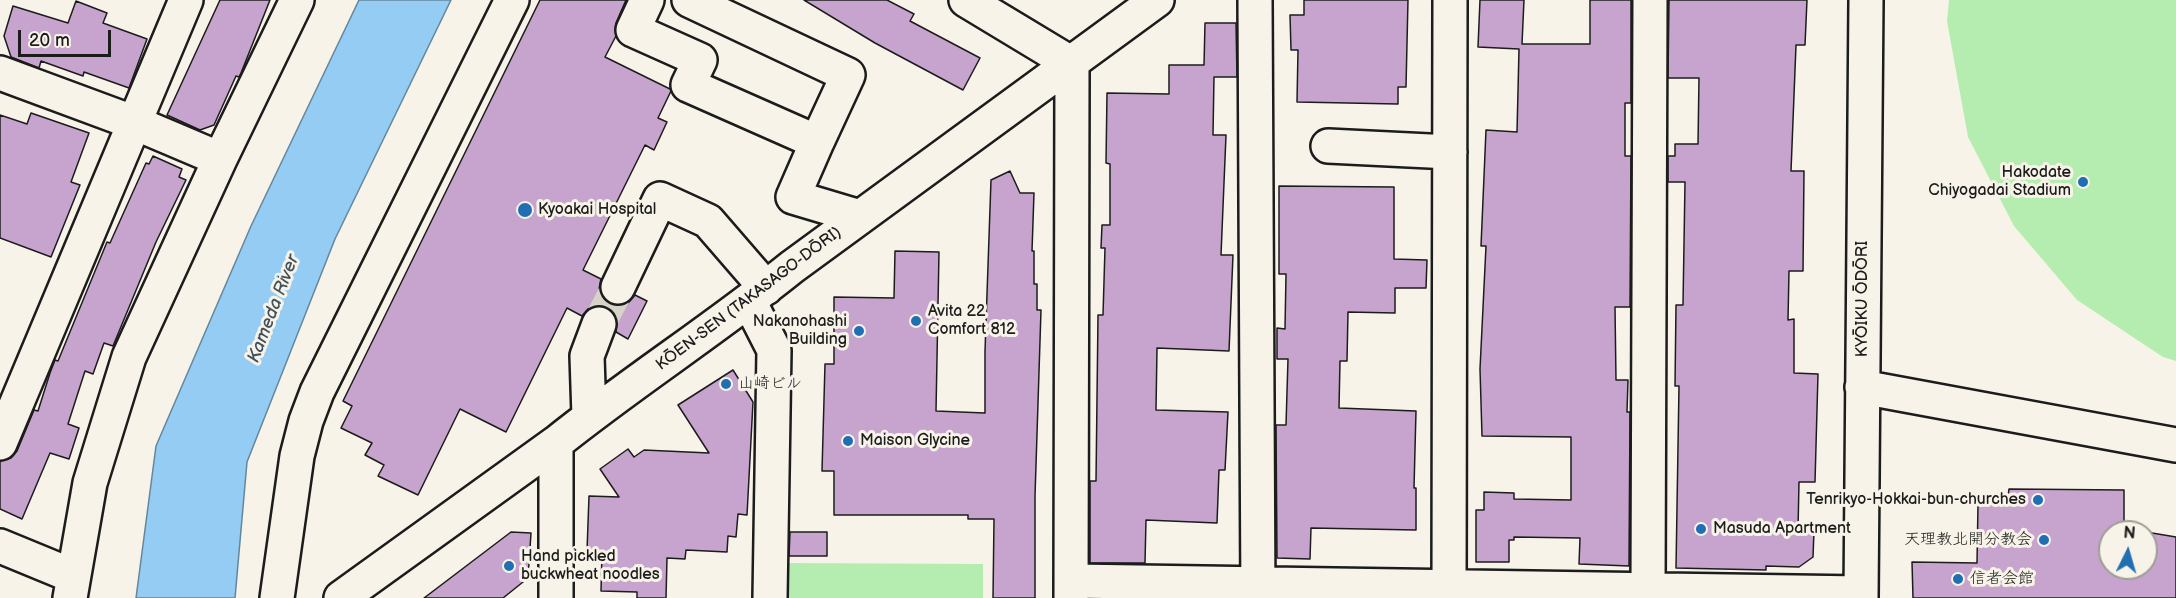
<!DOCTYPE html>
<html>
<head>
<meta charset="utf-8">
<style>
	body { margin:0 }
	#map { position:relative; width:2176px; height:598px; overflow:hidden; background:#f7f3e8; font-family:"Balsamiq Sans",sans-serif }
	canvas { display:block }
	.north { position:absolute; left:2098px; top:520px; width:60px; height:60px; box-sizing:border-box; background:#f7f3e8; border:2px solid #9f9d96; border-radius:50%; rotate:5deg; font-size:16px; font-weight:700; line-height:24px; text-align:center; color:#1c1c1c }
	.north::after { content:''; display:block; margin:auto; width:21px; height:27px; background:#1f6fb2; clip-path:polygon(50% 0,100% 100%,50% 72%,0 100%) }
	.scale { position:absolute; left:18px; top:30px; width:93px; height:27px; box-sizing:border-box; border:3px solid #1c1c1c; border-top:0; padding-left:8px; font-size:18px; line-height:21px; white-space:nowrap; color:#1c1c1c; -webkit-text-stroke:4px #f7f3e8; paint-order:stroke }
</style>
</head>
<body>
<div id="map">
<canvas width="2176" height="598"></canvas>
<div class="north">N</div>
<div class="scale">20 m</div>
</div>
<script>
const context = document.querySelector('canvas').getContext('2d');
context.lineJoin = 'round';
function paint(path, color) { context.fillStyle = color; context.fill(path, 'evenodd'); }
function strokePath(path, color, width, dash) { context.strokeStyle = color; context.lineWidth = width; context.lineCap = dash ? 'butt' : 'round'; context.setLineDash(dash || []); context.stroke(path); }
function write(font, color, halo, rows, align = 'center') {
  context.font = font + ' "Balsamiq Sans","Klee One",sans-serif'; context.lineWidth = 6; context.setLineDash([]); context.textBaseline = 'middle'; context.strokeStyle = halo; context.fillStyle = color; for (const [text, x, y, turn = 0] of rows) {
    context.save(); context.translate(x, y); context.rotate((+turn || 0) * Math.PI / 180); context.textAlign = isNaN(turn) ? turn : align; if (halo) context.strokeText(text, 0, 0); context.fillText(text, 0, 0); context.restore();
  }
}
const green = new Path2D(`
	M1949 0H2176V361L2163 357 2077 300 2014 226 1968 137 1947 21Z
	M785 563 983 564V598H786Z`);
const water = new Path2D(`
	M359 0H451L335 239 247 462 235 598H136L156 446 251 226Z`);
const building = new Path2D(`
	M220 0H270L241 73 239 77 236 76 214 125 200 130 167 115Z
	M540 0H626L616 23V36L605 57 670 89 671 91 658 118 667 122 654 150 645 145 583 270 601 279 599 289 602 297 609 304 620 306 629 302 635 295 647 301 628 339 616 332 617 320 613 312 606 307 595 306 588 309 582 316 567 308 506 432 460 409 418 495 378 476 384 465 365 455 372 443 341 428 352 406 343 401Z
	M804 0H887L914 14 910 21 980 58 963 90 875 43Z
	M1304 0H1408L1406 87H1398V104L1297 102 1298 50H1291L1290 15H1304Z
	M1480 0H1524L1522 44H1590V0H1631V103H1625V156H1631L1630 307H1615L1616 380H1628L1627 412H1630L1629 566 1579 564 1580 538 1514 537V540H1509V562H1476V510H1484V492L1514 493V499L1571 500V437L1482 436 1480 369 1486 246H1481L1486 130 1517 132 1519 49 1478 47Z
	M1669 0H1807L1805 45H1796L1791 171H1804L1803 271H1789L1788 320 1794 319V373L1818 374 1815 482H1799L1798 530 1814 531 1813 557 1799 567 1766 566V570L1676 568 1679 386H1675L1676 305H1683L1685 182H1668V156H1675V144H1698L1699 78H1668Z
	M76 1 107 13 103 23 147 39 129 88 84 72 83 76 41 61 39 68 11 57 4 36 13 6 68 23Z
	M1205 23H1236L1237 77H1214L1213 135H1226L1221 255H1233L1229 351 1157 348 1156 410 1228 412 1225 470H1219L1217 523 1146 520 1145 563H1090V481H1096L1098 315H1103L1105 248H1101L1102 225H1110V164L1106 163 1107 93 1169 94V65H1204Z
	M31 113 89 133 71 182 80 185 51 257 0 238V115L27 124Z
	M153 156 182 169 179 177 186 180 156 242 113 346 104 343 93 374 85 371 68 424 79 428 69 459 50 453 22 519 0 509V461L11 458 17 451 34 410 38 411 50 373 55 360 58 361 107 242 110 243 146 163 149 164Z
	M1010 171 1020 193H1034L1032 251H1034V284H1037V310H1041L1035 496V598H993L994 519H968V515H834V471H822L825 364H834V297L894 298 895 251 939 252 936 411 985 413V351L991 180Z
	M1279 186 1394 187V259L1427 260 1426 288H1395V313L1348 312 1347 361H1340L1339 408 1416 411 1414 488H1416V530L1311 528 1310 559 1277 558 1276 425H1286L1288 359H1277V328L1285 329 1286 274H1279Z
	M733 370 753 402 747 515 738 514 736 537 728 536 727 552 686 550 685 559 667 558 666 598H637V592L601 591 602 552 587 551 589 496 619 497 600 469 628 449 634 457 644 450 709 453 678 405Z
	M2009 489 2124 490V529L2144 532H2110V568H2146V532L2176 537V598H1913L1912 562 1977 563 1978 504 2007 502Z
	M511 532 531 533 528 578 503 598H424Z
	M790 532H827V556H789Z`);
const minorTunnel = new Path2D(`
	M599 324 618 287`);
const minor = new Path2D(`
	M647 0 633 30 700 60 688 85 817 142 793 197 860 217
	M689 0 848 75 817 142
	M966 0 1072 64 1071 598
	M1255 0 1258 598
	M0 73 135 123 220 159
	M1328 146 1450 152
	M618 287 660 199 708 221 766 288
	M749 301 774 350 770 598
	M1862 387 2176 445
	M589 417 587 356 599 324
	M0 443 186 0
	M556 443V598
	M0 546 73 576
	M1072 581 1861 593
	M1648 590 1650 0
	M70 598 90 483 129 357 220 159 297 0
	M277 598 297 456 306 421 317 392 512 0
	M341 598 556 443C632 382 715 329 792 267L1157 0
	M1449 598 1450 0
	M1861 598 1866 0`);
const markers = [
	[2083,182,6,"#1f6fb2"],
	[525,210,8,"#1f6fb2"],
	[916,321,6,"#1f6fb2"],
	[859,331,6,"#1f6fb2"],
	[726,384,6,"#1f6fb2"],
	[848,441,6,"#1f6fb2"],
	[2038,500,6,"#1f6fb2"],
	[1701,529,6,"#1f6fb2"],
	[2044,540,6,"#1f6fb2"],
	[509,566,6,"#1f6fb2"],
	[1958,579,6,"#1f6fb2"]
];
const poiNames = [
	["Hakodate",2071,173,"right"],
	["Chiyogadai Stadium",2071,191,"right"],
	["Kyoakai Hospital",538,210],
	["Avita 22",928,312],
	["Comfort 812",928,330],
	["Nakanohashi",847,322,"right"],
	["Building",847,340,"right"],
	["山崎ビル",738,384],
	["Maison Glycine",860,441],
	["Tenrikyo-Hokkai-bun-churches",2026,500,"right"],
	["Masuda Apartment",1713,529],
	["天理教北開分教会",2032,540,"right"],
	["Hand pickled",521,557],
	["buckwheat noodles",521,575],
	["信者会館",1970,579]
];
const streetNames = [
	["KŌEN-SEN (TAKASAGO-DŌRI)",749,299,-37],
	["KYŌIKU ŌDŌRI",1863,299,-90]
];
const waterNames = [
	["Kameda River",274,309,-69]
];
paint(green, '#b5edb0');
paint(water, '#94ccf3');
strokePath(water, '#64869d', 1.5);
paint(building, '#c6a4cd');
strokePath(building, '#1c1c1c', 1.5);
strokePath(minorTunnel, '#d6d3c9', 33, [33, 16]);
strokePath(minor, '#1c1c1c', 38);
strokePath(minor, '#f7f3e8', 33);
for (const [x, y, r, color] of markers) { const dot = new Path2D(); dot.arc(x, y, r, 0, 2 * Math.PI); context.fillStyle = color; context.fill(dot); strokePath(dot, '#f7f3e8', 2); }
write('16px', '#1c1c1c', '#f7f3e8', poiNames, 'left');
write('16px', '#1c1c1c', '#f7f3e8', streetNames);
write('italic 18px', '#40515c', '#f7f3e8', waterNames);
</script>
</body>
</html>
